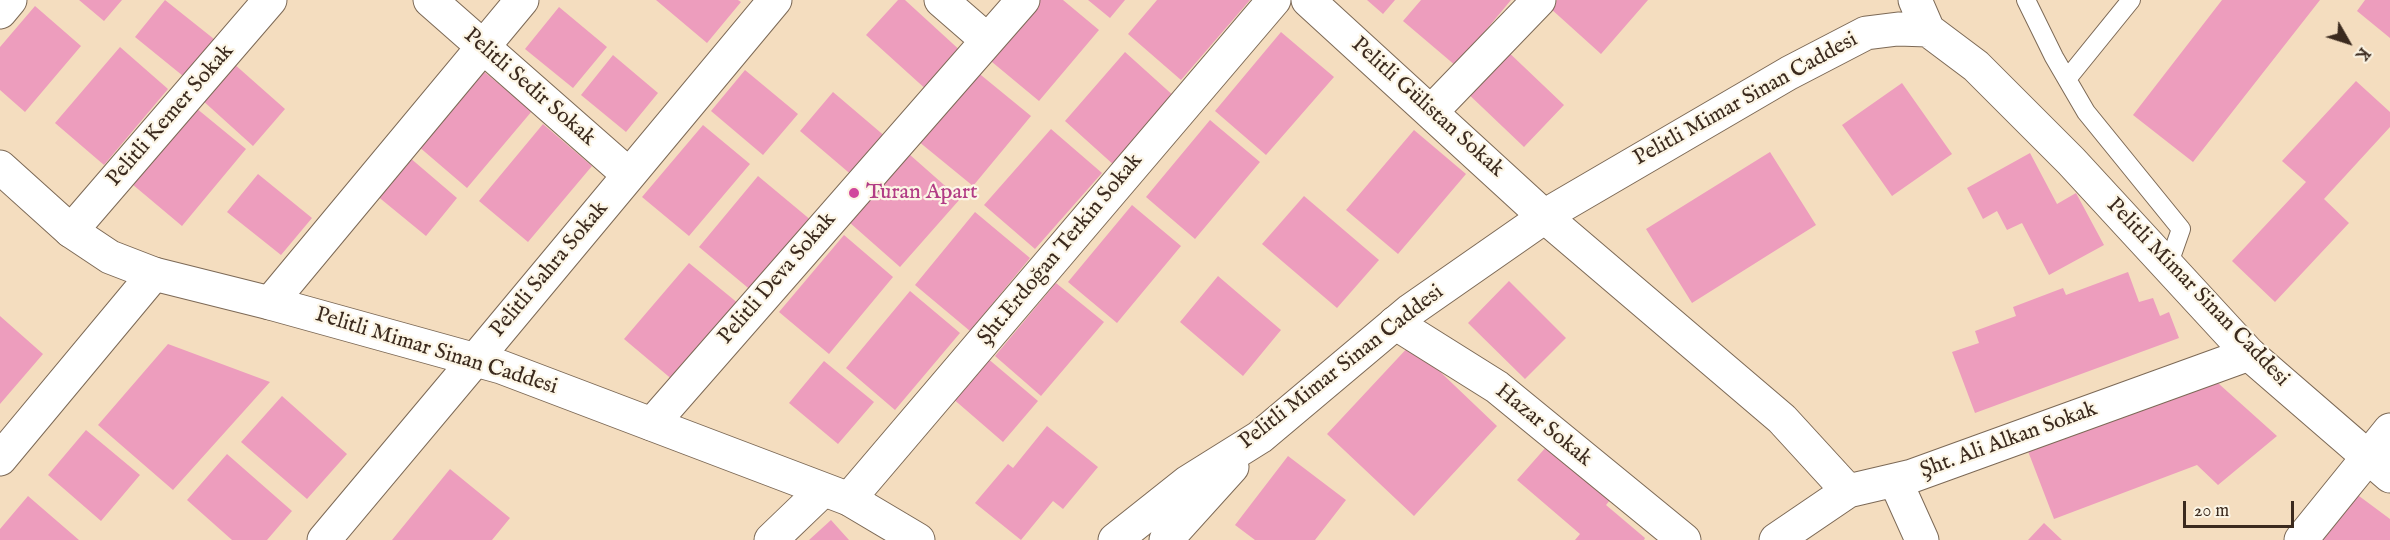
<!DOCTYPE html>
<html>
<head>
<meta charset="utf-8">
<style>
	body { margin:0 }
	#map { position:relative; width:2390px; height:540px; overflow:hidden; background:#f4ddbf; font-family:"IM FELL English",serif }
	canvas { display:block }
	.north { position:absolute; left:2318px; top:12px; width:60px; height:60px; -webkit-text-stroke:4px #fcf5e5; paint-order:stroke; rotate:129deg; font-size:16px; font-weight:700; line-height:24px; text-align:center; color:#3b2a1e }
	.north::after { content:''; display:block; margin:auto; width:21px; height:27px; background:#3b2a1e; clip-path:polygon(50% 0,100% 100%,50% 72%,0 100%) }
	.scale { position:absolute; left:2183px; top:501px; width:111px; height:27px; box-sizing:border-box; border:3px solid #3b2a1e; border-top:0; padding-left:8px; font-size:18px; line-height:21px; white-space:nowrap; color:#3b2a1e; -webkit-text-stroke:4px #fcf5e5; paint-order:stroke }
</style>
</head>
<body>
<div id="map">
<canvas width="2390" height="540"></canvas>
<div class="north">K</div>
<div class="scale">20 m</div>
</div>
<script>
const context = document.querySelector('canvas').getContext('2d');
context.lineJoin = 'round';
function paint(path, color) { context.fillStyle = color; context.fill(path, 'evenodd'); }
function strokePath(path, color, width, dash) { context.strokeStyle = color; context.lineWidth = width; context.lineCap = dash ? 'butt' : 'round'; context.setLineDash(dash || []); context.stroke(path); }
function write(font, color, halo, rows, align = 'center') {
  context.font = font + ' "IM FELL English",serif'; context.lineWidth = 4.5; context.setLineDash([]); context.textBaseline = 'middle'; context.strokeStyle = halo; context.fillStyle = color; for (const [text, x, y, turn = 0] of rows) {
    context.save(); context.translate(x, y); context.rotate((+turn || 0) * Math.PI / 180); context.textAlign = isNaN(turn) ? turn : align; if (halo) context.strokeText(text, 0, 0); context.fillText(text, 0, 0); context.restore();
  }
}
const building = new Path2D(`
	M79 0H122L104 21Z
	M165 0 219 43 188 80 135 37Z
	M656 0H738L741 2 707 43Z
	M898 0H905L964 54 929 92 866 35Z
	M1034 0H1063L1099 30 1039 101 986 57Z
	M1088 0H1125L1110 18Z
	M1157 0H1250L1181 80 1128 34Z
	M1367 0H1395L1383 14Z
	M1421 0H1511L1456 66 1403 21Z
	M1557 0H1648L1601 54 1550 8Z
	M2222 0H2320L2193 162 2133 115Z
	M2365 0H2390V38L2357 11Z
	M35 6 81 46 25 112 0 90V47Z
	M559 7 607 47 573 88 525 49Z
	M1281 32 1334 77 1266 155 1215 111Z
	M1502 46 1564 105 1524 147 1462 88Z
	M120 47 168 89 104 165 55 123Z
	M1125 52 1176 98 1115 166 1065 121Z
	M613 55 658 93 626 132 581 95Z
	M233 63 285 109 253 146 201 99Z
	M482 70 532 111 467 188 418 146Z
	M745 70 798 114 763 155 711 111Z
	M976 71 1031 116 973 186 918 141Z
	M2356 81 2390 112V127L2324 199 2349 223 2275 302 2232 261 2306 182 2282 161Z
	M1902 83 1952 154 1892 196 1842 125Z
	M833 92 887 138 854 177 800 131Z
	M196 108 246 149 182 226 132 184Z
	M1210 120 1260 162 1195 239 1146 197Z
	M543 124 592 166 528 242 479 201Z
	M703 125 750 164 689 236 642 197Z
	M1051 129 1102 173 1035 249 984 205Z
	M1414 130 1466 174 1398 254 1346 210Z
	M1770 152 1816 225 1692 303 1646 229Z
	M2030 153 2057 204 2076 193 2104 245 2049 275 2022 223 2007 230 1997 211 1983 219 1967 188Z
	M909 154 960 199 900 267 849 222Z
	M409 157 457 198 426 236 376 195Z
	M258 174 312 218 281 255 227 212Z
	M758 176 812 221 753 292 699 247Z
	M1304 196 1379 260 1337 308 1262 244Z
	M1132 205 1181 246 1117 323 1068 282Z
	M975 212 1030 258 970 331 915 285Z
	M844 235 893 277 829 354 779 312Z
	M689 263 739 304 674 381 624 339Z
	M2128 272 2139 302 2153 298 2160 316 2169 312 2179 338 1975 413 1952 352 1979 343 1975 331 2016 316 2013 307 2063 288 2066 295Z
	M1218 276 1281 330 1243 376 1180 322Z
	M1509 281 1566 338 1525 379 1468 323Z
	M1056 283 1104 322 1041 396 995 356Z
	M910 291 960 333 895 410 846 368Z
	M0 316 43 354 0 404Z
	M168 344 270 382 173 490 98 425Z
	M1411 344 1497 426 1414 516 1327 434Z
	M986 357 1038 401 1003 442 951 397Z
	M824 361 874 402 838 444 789 403Z
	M2209 375 2277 436 2218 485 2197 465 2054 519 2026 446Z
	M282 396 347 454 307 499 241 442Z
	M1047 426 1098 467 1063 509 1053 501 1021 540 975 503 1008 464 1013 468Z
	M86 430 140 475 101 521 48 475Z
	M1547 446 1610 500 1606 505 1645 538 1644 540H1575L1580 534 1517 480Z
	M227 454 292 511 267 540H232L187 500Z
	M1288 456 1346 500 1315 540H1255L1235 525Z
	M450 469 510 518 492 540H392Z
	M2355 493 2390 519V540H2319Z
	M28 496 79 540H0V529Z
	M831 520 849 540H809Z
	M2044 523 2062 540H2028Z`);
const lane = new Path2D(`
	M2026 0 2054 57 2086 112 2181 229 2168 266
	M2067 79 2131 0`);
const street = new Path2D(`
	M430 0 629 175
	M941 0 987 40
	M1308 0 1545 217 1782 419 1848 491
	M0 12 10 0
	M1431 112 1539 0
	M71 231 270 0
	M270 303 522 0
	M1395 323 1497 387 1684 540
	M475 360 775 0
	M652 424 1023 0
	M0 459 154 274
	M1895 480 1922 540
	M849 499 1274 0
	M771 540 822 491
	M1776 540 1848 491 1912 476 2249 354
	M2301 540 2390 430`);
const secondary = new Path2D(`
	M1915 0 1928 30
	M0 167 71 231 110 257 154 274 270 303 501 367 849 499 918 540
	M324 540 475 360
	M1115 540 1188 482 1260 437 1411 310 1556 209 1789 73 1866 33 1898 29 1928 30 1976 66 2071 161 2249 354 2390 476
	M1166 540 1232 467`);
const markers = [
	[854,193,6,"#d1479c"]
];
const streetNames = [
	["Pelitli Sedir Sokak",529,88,41],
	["Pelitli Mimar Sinan Caddesi",1746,100,-29],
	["Pelitli Gülistan Sokak",1427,108,42],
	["Pelitli Kemer Sokak",171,116,-49],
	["Şht.Erdoğan Terkin Sokak",1061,250,-50],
	["Pelitli Sahra Sokak",550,270,-50],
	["Pelitli Deva Sokak",778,279,-49],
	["Pelitli Mimar Sinan Caddesi",2197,293,46],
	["Pelitli Mimar Sinan Caddesi",436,352,17],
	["Pelitli Mimar Sinan Caddesi",1342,368,-38],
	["Hazar Sokak",1543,426,39],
	["Şht. Ali Alkan Sokak",2009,441,-20]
];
const hotelNames = [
	["Turan Apart",866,193]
];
paint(building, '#ed9dbd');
strokePath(lane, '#7c6956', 20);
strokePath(street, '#7c6956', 35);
strokePath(secondary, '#7c6956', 35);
strokePath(lane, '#fff', 18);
strokePath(street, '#fff', 33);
strokePath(secondary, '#fff', 33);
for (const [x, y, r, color] of markers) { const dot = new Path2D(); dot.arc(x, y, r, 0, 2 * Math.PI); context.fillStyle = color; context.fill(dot); strokePath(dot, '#fcf5e5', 2); }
write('22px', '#3b2a1e', '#fcf5e5', streetNames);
write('22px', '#b23c85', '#fcf5e5', hotelNames, 'left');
</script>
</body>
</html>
